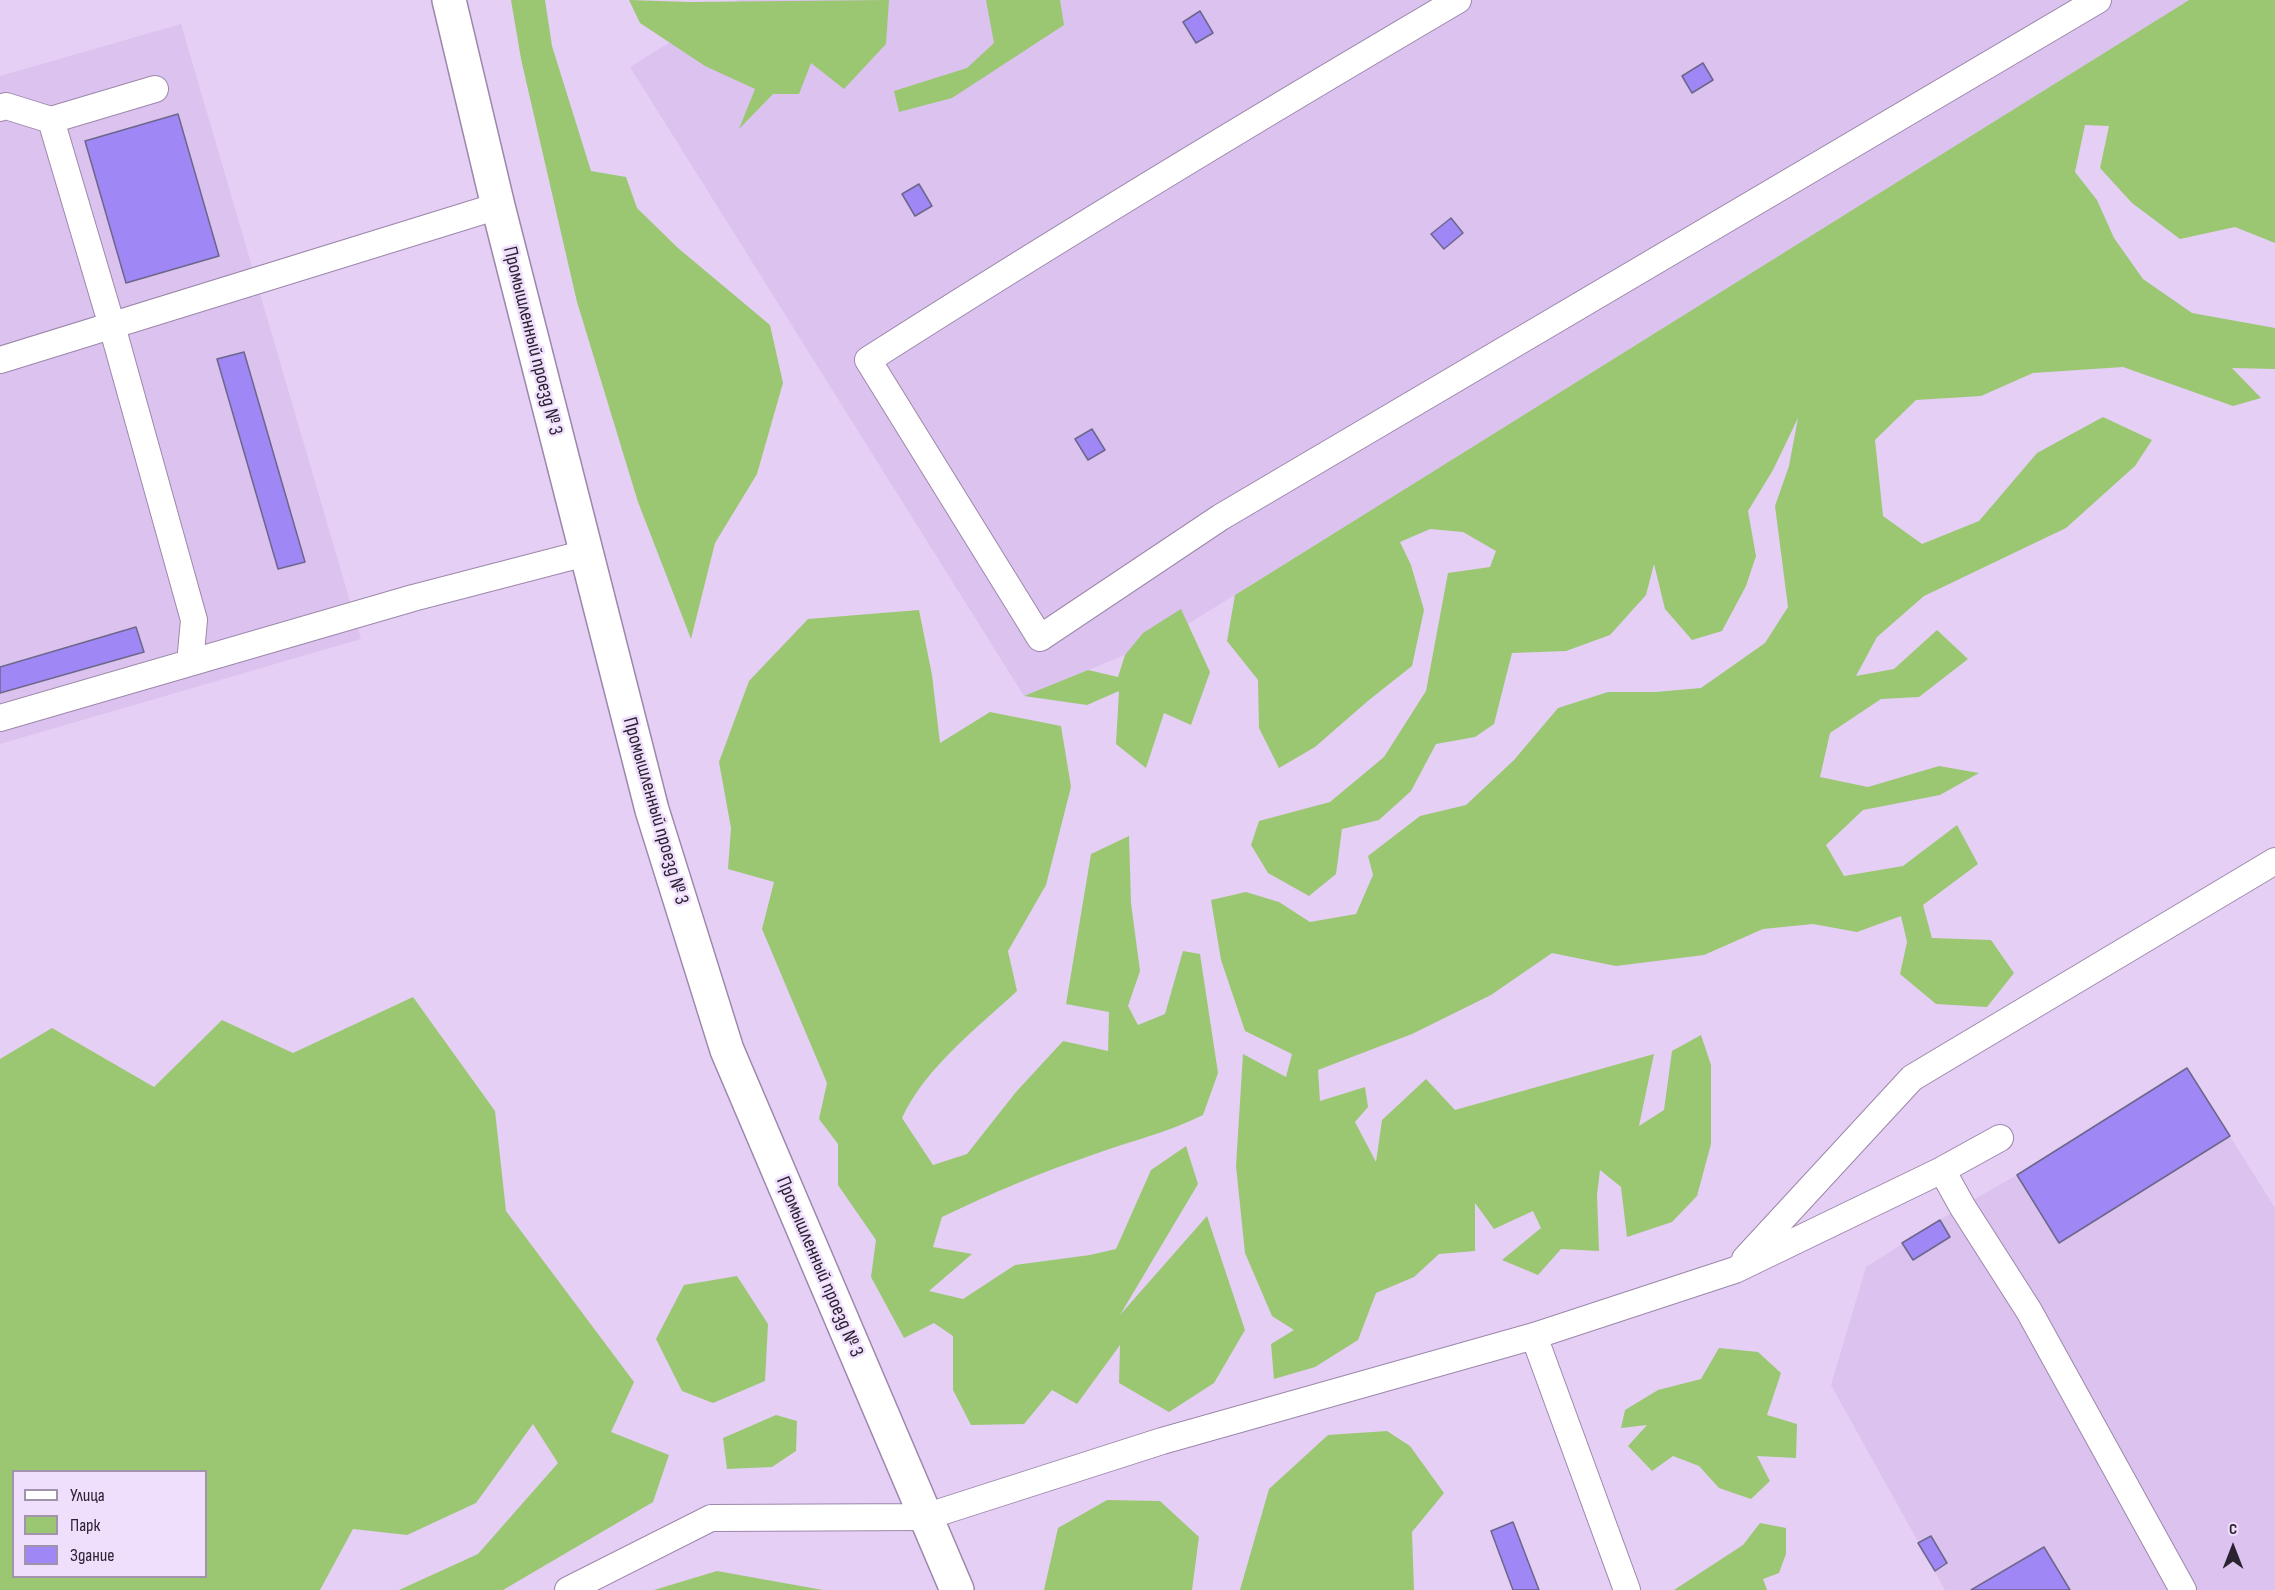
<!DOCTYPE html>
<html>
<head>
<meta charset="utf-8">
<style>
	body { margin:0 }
	#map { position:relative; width:2275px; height:1590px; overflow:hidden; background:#e5cff5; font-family:"Sofia Sans Condensed",sans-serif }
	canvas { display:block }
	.legend { position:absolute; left:12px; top:1470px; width:195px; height:108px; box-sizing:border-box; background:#f0defd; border:2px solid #a193ab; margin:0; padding:8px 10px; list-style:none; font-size:18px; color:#2b2331 }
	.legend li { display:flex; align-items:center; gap:12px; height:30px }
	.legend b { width:30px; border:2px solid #a193ab }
	.north { position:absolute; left:2203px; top:1518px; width:60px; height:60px; -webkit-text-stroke:4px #f0defd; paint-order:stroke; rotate:0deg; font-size:16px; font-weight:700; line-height:24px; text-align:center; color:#2b2331 }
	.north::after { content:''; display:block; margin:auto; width:21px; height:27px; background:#2b2331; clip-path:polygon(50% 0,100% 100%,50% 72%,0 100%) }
</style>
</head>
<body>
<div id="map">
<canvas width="2275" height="1590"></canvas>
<ul class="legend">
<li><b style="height:8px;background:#fff"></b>Улица</li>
<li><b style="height:16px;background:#9bc773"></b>Парк</li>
<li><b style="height:16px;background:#9f87f6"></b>Здание</li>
</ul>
<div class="north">С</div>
</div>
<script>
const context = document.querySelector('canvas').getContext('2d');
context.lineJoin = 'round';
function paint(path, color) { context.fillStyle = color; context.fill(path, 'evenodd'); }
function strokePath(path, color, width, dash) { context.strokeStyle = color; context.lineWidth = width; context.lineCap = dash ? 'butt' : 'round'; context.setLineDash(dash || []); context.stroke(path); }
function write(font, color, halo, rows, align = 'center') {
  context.font = font + ' "Sofia Sans Condensed",sans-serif'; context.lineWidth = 5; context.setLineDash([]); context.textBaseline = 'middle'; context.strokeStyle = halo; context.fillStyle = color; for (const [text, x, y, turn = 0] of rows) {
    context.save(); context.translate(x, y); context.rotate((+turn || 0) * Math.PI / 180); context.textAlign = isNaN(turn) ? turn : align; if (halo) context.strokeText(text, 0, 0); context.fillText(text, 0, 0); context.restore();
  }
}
const built = new Path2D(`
	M738 0H2189L1164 639 1024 696 630 67Z
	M181 24 361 639 0 744V76Z
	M2187 1068 2275 1208V1590H1945L1831 1385 1866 1267 1962 1206 2017 1175Z`);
const green = new Path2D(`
	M511 0H545L552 46 591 171 626 177 637 208 678 248 770 325 783 383 757 474 715 543 691 639 638 502 577 302 521 59Z
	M629 0 689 2 889 0 886 44 844 89 811 63 799 94H773L739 129 755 89 705 66 640 23Z
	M986 0H1060L1064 25 952 98 899 112 894 91 967 68 994 43Z
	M2189 0H2275V243L2235 227 2180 239 2132 203 2100 168 2109 126 2085 125 2075 172 2097 200 2114 238 2143 279 2192 313 2275 328V369L2232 368 2261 398 2233 406 2123 367 2033 373 1981 396 1916 400 1875 440 1883 516 1922 544 1979 521 2037 453 2103 417 2152 440 2135 466 2066 528 1924 596 1877 637 1856 676 1894 669 1937 630 1968 659 1919 697 1881 699 1830 733 1820 777 1868 787 1939 766 1979 773 1940 795 1863 810 1826 845 1844 876 1903 866 1957 825 1978 864 1923 905 1932 938 1991 940 2014 973 1987 1007 1936 1004 1900 974 1907 942 1901 916 1857 932 1813 924 1763 929 1704 955 1616 966 1552 953 1491 995 1412 1034 1318 1070 1320 1101 1365 1087 1368 1107 1355 1122 1376 1162 1382 1120 1426 1079 1455 1110 1654 1054 1639 1126 1664 1110 1672 1051 1701 1035 1711 1065V1144L1697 1196 1672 1222 1627 1237 1621 1187 1600 1170 1597 1195 1599 1251 1561 1249 1538 1275 1502 1260 1541 1228 1533 1211 1494 1229 1475 1203V1251L1439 1254 1414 1277 1376 1293 1358 1340 1315 1367 1274 1379 1271 1344 1294 1330 1272 1316 1245 1253 1236 1166 1243 1054 1286 1077 1292 1054 1245 1031 1221 960 1211 900 1246 892 1279 902 1310 922 1356 914 1373 875 1368 856 1420 816 1466 805 1514 760 1558 708 1608 692H1655L1701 688 1765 643 1788 607 1775 506 1789 466 1798 418 1773 470 1748 511 1756 556 1746 586 1722 631 1692 640 1665 609 1654 564 1646 595 1610 635 1566 651 1512 653 1494 724 1475 737 1436 744 1411 791 1379 820 1342 829 1336 874 1309 896 1268 873 1251 845 1259 821 1330 802 1384 757 1426 691 1448 573 1490 567 1496 551 1463 532 1430 529 1400 542 1411 565 1424 610 1412 666 1369 700 1315 747 1279 768 1259 728 1258 680 1227 641 1235 595Z
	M1181 609 1210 672 1191 725 1164 713 1146 768 1116 744 1119 691 1087 705 1024 696 1088 670 1118 677 1125 655 1143 633Z
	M919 610 932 675 940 743 990 712 1061 726 1071 787 1046 885 1008 951 1017 991C976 1029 926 1067 902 1118L933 1165 967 1154 1016 1092 1063 1041 1108 1051 1109 1012 1066 1004 1091 854 1129 836 1131 903 1140 971 1128 1006 1138 1025 1165 1014 1183 951 1200 954 1218 1073 1203 1115C1169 1132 1131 1141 1095 1154 1042 1172 992 1193 942 1217L933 1247 972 1254 929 1291 963 1299 1015 1265 1090 1255 1116 1249 1151 1170 1186 1146 1198 1184 1120 1315 1207 1216 1245 1330 1214 1383 1169 1412 1119 1383 1120 1345 1077 1404 1052 1390 1024 1424 971 1425 953 1390V1336L934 1323 904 1338 871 1277 876 1240 838 1185V1144L819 1119 827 1083 762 929 774 882 728 869 731 828 719 762 749 681 808 619Z
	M413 997 495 1111 506 1211 634 1382 611 1432 669 1455 653 1502 503 1590H399L478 1554 558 1463 533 1424 476 1503 407 1535 353 1529 320 1590H0V1059L52 1028 154 1087 222 1020 293 1053ZM14 1472H206V1576H14Z
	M737 1276 768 1324 765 1381 713 1403 682 1391 656 1339 684 1285Z
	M1719 1348 1758 1352 1781 1373 1767 1415 1797 1424 1796 1458 1757 1456 1770 1481 1751 1499 1719 1488 1699 1466 1673 1456 1652 1471 1628 1446 1647 1425 1621 1428 1625 1410 1658 1390 1701 1379Z
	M776 1415 797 1421 796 1451 772 1467 727 1469 723 1438Z
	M1387 1431 1410 1446 1444 1493 1412 1532 1414 1590H1240L1269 1489 1328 1435Z
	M1107 1500 1160 1501 1199 1537 1192 1590H1044L1058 1528Z
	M1760 1523 1786 1528V1554L1779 1573 1763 1579 1767 1590H1674L1743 1545Z
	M717 1571 823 1590H654Z`);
const building = new Path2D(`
	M1200 11 1213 33 1196 43 1183 22Z
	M1703 63 1713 80 1692 93 1682 76Z
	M178 114 219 256 126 283 85 141Z
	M919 184 932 206 915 216 902 194Z
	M1451 218 1463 233 1444 249 1431 234Z
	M244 352 305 562 278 569 217 359Z
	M1092 429 1105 450 1088 460 1075 439Z
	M136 627 144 652 0 693V667Z
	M2187 1068 2230 1136 2059 1243 2017 1175Z
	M1940 1220 1950 1237 1913 1260 1902 1243Z
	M1513 1522 1539 1590H1513L1491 1531Z
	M1931 1536 1947 1563 1935 1571 1918 1543Z
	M2044 1547 2070 1590H1971Z`);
const lane = new Path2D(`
	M1458 0C1259 117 1062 236 868 360L1040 638 1221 517 2098 0
	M0 108 6 106 51 120 155 89
	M51 120 112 326 194 620 190 663
	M0 360 498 206
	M0 718 413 598 586 553
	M1942 1170 1962 1206 2029 1311 2183 1590
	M1745 1259 1912 1078 2275 861
	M1534 1336 1627 1590
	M568 1590 711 1518 925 1517 1162 1441 1534 1336 1735 1270 1942 1170 2000 1138`);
const secondary = new Path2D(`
	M449 0 498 206 652 810 727 1050 957 1590`);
const streetNames = [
	["Промышленный проезд № 3",532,341,76],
	["Промышленный проезд № 3",655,811,74],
	["Промышленный проезд № 3",819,1267,67]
];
paint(built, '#dcc2ee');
paint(green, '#9bc773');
paint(building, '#9f87f6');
strokePath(building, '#6c678a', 1.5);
strokePath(lane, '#9c88ab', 28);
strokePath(secondary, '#9c88ab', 36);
strokePath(lane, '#fff', 26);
strokePath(secondary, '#fff', 33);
write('20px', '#2b2331', '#f0defd', streetNames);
</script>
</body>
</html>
